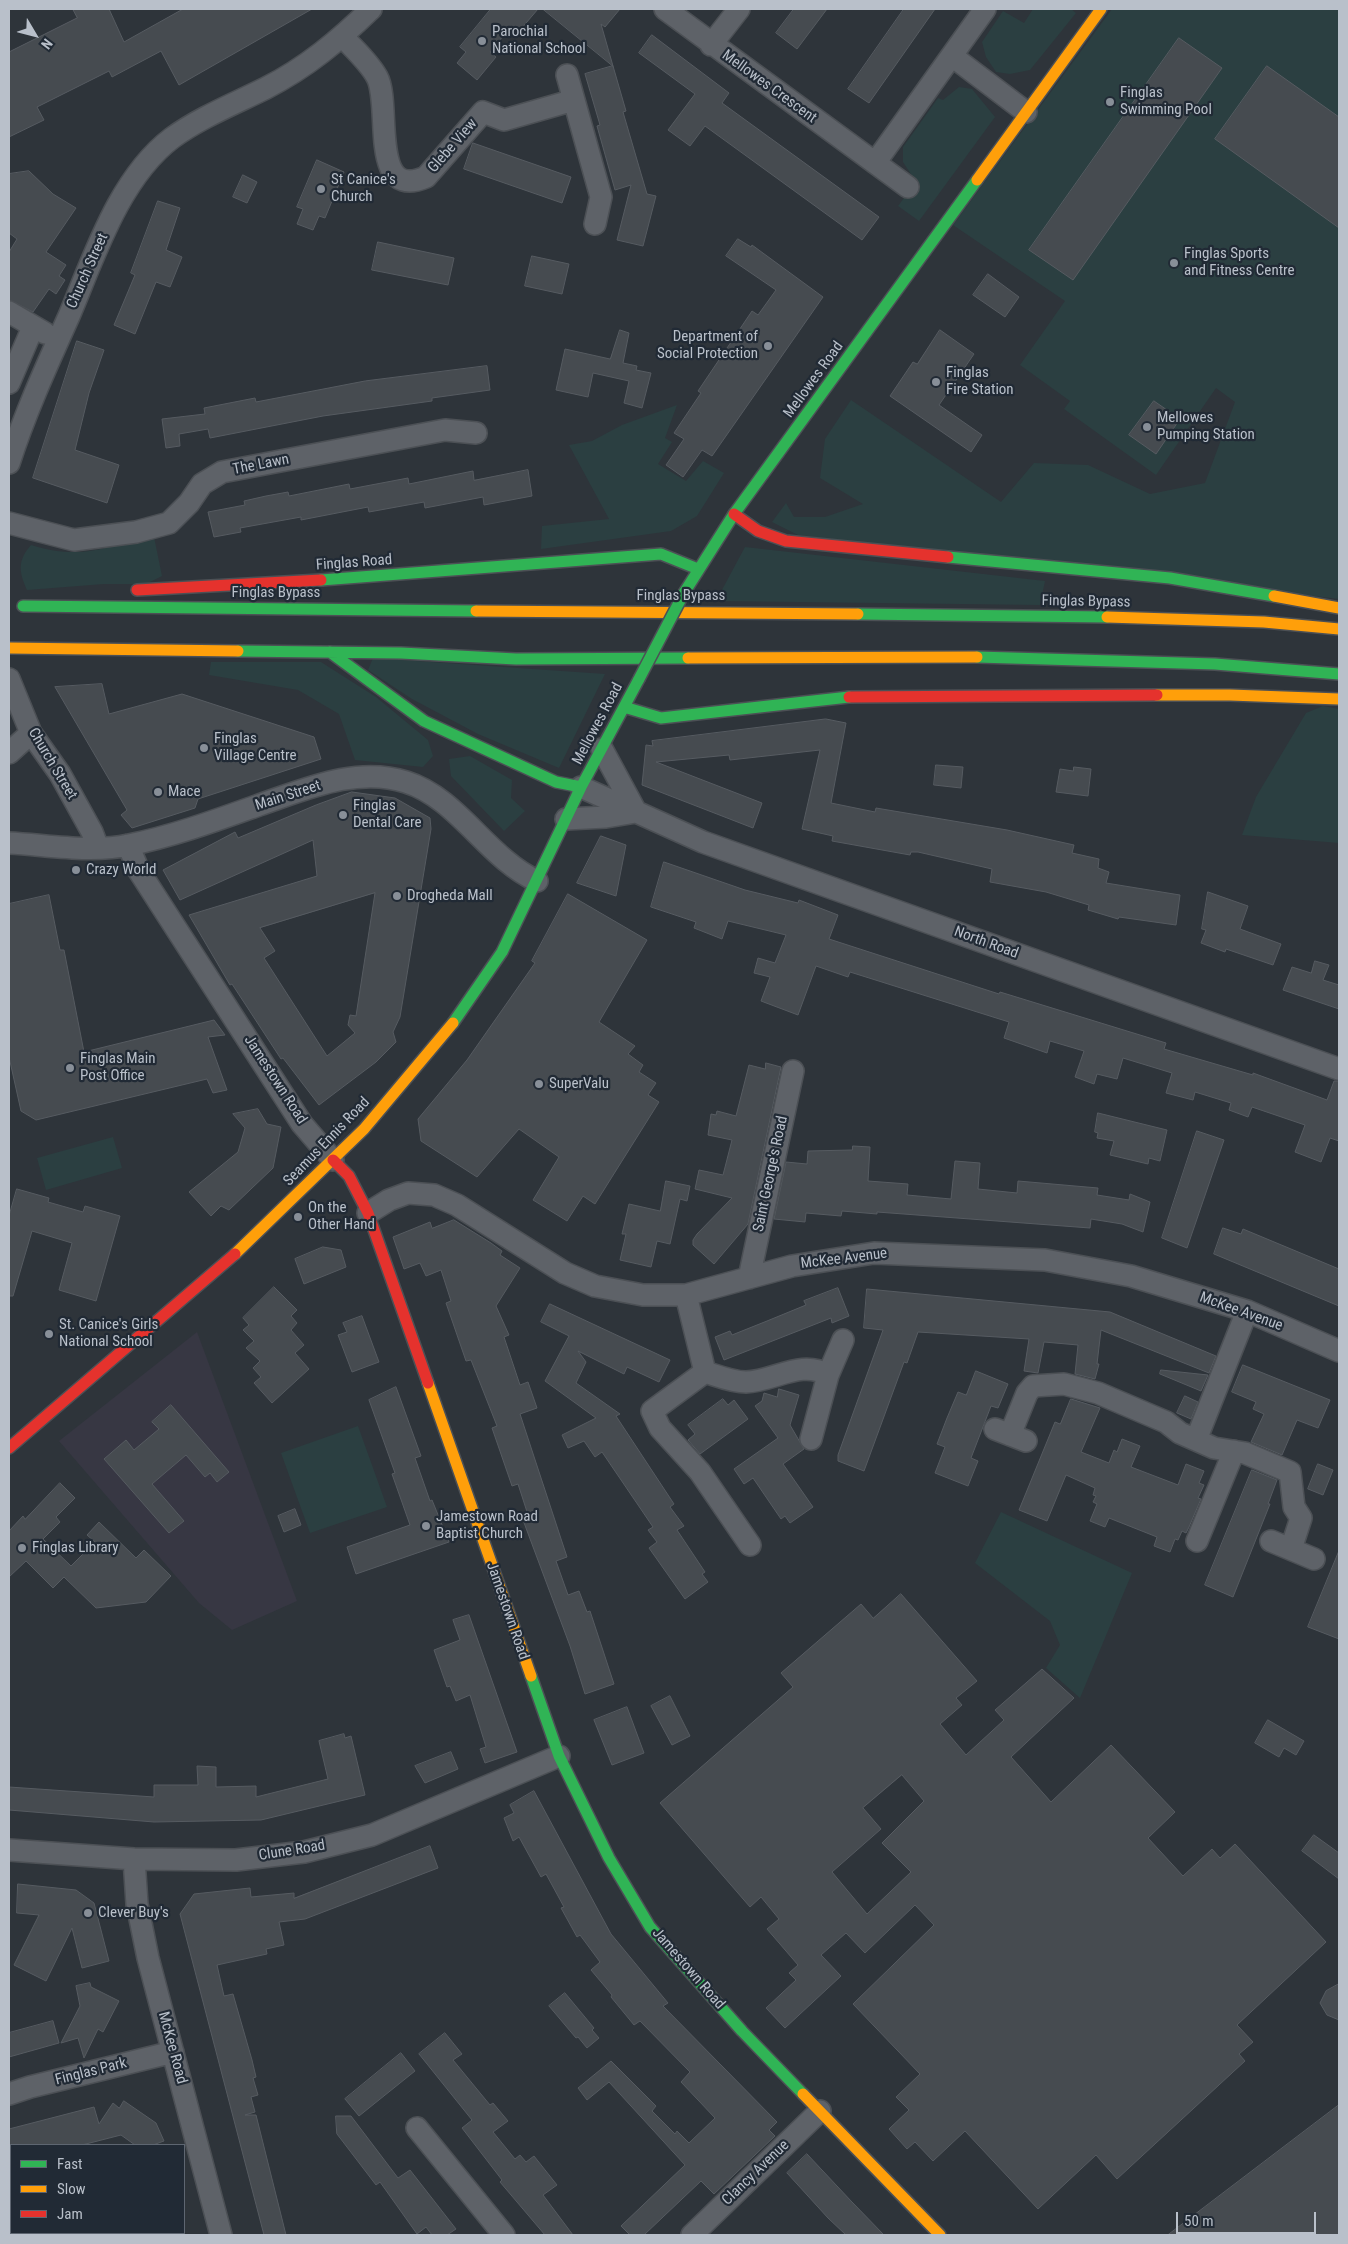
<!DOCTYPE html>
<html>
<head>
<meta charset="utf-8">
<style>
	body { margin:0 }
	#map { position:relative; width:1348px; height:2244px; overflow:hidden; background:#2e343a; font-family:"Roboto Condensed",sans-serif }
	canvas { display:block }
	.frame { position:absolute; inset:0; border:10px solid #b9c0ca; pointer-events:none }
	.legend { position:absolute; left:10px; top:2144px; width:175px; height:90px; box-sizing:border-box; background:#212a35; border:1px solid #5e6671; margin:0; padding:6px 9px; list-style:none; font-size:15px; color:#b9c0ca }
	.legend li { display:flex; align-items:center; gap:10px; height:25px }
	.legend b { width:25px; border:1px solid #5e6671 }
	.north { position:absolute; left:10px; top:10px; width:50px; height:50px; -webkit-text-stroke:4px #212a35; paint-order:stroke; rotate:127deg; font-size:14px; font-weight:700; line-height:20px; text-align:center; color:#b9c0ca }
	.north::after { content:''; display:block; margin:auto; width:18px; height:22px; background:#b9c0ca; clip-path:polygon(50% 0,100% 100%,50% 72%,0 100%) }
	.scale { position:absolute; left:1176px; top:2212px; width:140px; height:22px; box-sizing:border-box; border:2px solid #b9c0ca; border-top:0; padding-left:6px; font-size:15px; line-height:18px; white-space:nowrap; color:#b9c0ca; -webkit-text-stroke:4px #212a35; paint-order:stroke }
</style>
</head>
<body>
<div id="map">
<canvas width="1348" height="2244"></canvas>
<div class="frame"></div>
<ul class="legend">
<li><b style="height:6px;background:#30b455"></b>Fast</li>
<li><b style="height:6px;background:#ff9f0a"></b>Slow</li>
<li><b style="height:6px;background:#e5322d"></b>Jam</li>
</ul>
<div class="north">N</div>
<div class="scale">50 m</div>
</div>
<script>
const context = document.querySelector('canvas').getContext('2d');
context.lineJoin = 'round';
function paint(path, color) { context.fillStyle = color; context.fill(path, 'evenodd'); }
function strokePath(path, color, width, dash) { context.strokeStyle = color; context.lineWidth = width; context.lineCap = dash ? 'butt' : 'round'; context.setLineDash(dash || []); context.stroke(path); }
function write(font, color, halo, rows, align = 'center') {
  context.font = font + ' "Roboto Condensed",sans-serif'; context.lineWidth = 4.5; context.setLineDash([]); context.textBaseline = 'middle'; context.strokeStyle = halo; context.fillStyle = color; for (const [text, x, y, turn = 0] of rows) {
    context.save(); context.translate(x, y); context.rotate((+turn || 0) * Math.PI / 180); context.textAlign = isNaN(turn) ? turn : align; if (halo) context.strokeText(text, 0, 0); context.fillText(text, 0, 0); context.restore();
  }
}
const medical = new Path2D(`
	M197 1332 297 1601 232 1630 199 1603 59 1441Z`);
const green = new Path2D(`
	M1033 9H1071L1076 13 1030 70 1010 74 996 72 986 57 982 42 1003 11 1024 23Z
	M1112 9H1339V599L798 535 772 522 786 503 794 517H825L863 504 820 478 825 439 851 400 1001 502 1034 463 1088 465 1150 494 1205 483 1235 402 1216 388 1156 475 1064 409 1070 401 1020 365 1065 301 953 225Z
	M959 87 972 89 995 117 919 221 898 206 916 182 903 162V147L938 98 943 100Z
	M677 405 665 438 672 442 658 464 686 481 703 461 724 473 697 516 671 531 541 549 542 526 609 519 569 445 592 441 622 425Z
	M153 532 162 576 146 584H104L27 590C19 572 17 561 31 545 80 560 106 549 153 532Z
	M745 547 1045 581 1040 605 716 601Z
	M373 658 605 674 559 768 478 734 412 699 368 670Z
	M211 662H321L376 697 428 740 433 756 423 767 355 760 339 714 298 690 209 675Z
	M1323 706 1339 709V843L1242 835 1256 797 1306 713Z
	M470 756 512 780 511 798 525 811 504 831 451 776 449 759Z
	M113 1137 122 1168 46 1190 37 1158Z
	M358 1426 387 1507 310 1533 281 1453Z
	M1001 1512 1132 1573 1080 1698 1046 1668 1060 1645 1050 1621 975 1563Z`);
const building = new Path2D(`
	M73 9H109L124 42 183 9H312L179 85 161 51 112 77 109 71 37 107 44 120 9 137V52L77 18Z
	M491 9H538L515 36 508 30 490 52 496 57 477 80 457 63 466 52 460 47Z
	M543 9H620L605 27 601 24 613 66Z
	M794 9H827L797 49 776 33Z
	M904 9H935L869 103 848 89Z
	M652 35 729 93 722 103 879 217 862 240 705 126 690 146 668 130 695 94 639 53Z
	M1179 38 1222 68 1073 280 1029 250Z
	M613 66 626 111 623 112 647 194 656 196 643 246 617 240 631 185 615 190 597 126 600 125 585 74Z
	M1267 66 1339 117V228L1215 139Z
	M473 143 571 177 562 203 464 169Z
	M317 160 344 172 325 218 319 216 313 230 297 224 303 209 297 207Z
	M29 171 53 194 76 208 46 252 66 265 59 276 65 280 56 294 49 289 33 312 9 300V252L17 239 9 233V174Z
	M243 175 257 182 247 203 233 197Z
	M158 201 180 208 166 250 182 257 170 287 156 282 135 334 114 325 135 275 131 273Z
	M738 239 751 247 752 245 823 297 712 456 702 450 683 477 666 465 684 439 674 433 701 393 698 391 752 311 758 315 776 290 726 256Z
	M378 242 454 258 448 285 372 270Z
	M532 256 569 264 562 294 525 286Z
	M988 274 1019 297 1005 317 973 295Z
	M620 330 629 333 623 363 637 366 636 370 651 373 642 408 624 403 629 381 593 373 588 397 556 390 565 349 610 359Z
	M940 330 974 354 939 405 982 435 971 452 890 396 913 362 917 364Z
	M77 341 104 350 89 393 75 450 119 465 107 503 33 478Z
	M487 366 490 390 432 398V401L323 416 210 438 208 429 179 434 180 446 166 448 162 419 205 414 204 408 255 398 256 402 365 381Z
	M1154 401 1180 419 1156 454 1129 435Z
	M528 470 532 496 484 505 483 497 425 508 424 502 369 512 368 507 301 520V517L240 528 241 532 214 537 208 512 245 505 244 501 266 496 288 492 289 496 349 484 350 489 408 478 409 484 473 471 474 480Z
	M102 684 109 714 182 694 314 737 321 759 198 799 195 808 132 828 121 815 127 810 55 687Z
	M826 719 846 723 831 803 875 812 876 808 1007 830 1074 845 1072 853 1099 859 1098 868 1109 872 1106 883 1180 895 1176 925 1119 917 1118 919 1088 910 1089 905 1046 892 990 882 992 869 918 852H911L910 855 832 841 833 836 802 829 820 750 730 760 729 755 656 762 762 803 753 828 642 785 646 745 653 746 652 741Z
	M936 765 963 767 961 788 934 785Z
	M1074 767 1091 769 1088 796 1056 792 1060 769 1073 771Z
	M352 792 395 798 430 818 431 829 400 1017 393 1032 396 1042 376 1062 319 1105 283 1058 281 1059 232 984 230 985 189 915 317 876 313 840 180 900 163 870 235 832 238 838 316 805ZM375 893 356 1016 350 1015 348 1025 355 1033 327 1056 264 958 275 951 260 928Z
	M601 836 626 845 616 896 577 883Z
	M664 862 745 890 798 903 799 900 838 915 829 939 999 994 1000 992 1166 1043 1164 1049 1253 1075V1073L1327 1100 1334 1081H1339V1141L1330 1138 1321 1162 1295 1152 1305 1125 1252 1107 1248 1117 1229 1110 1231 1103 1195 1092 1193 1100 1166 1093 1172 1073 1123 1058 1117 1079 1097 1074 1094 1084 1075 1077 1084 1051 1050 1041 1047 1053 1004 1038 1009 1022 850 972 848 977 816 966 798 1015 761 1001 770 977 754 973 758 958 775 963 786 935 728 921 722 939 694 928 696 922 651 907Z
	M1208 892 1248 906 1240 929 1281 944 1273 965 1226 949 1225 952 1201 943 1206 930 1202 929Z
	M568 894 647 940 599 1022 635 1046 628 1054 643 1065 639 1072 656 1083 648 1095 659 1102 595 1204 583 1196 567 1221 533 1200 559 1157 519 1129 477 1177 421 1141 418 1119 467 1060 535 963 532 961Z
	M49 895 60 950H64L84 1052 214 1020 225 1035 208 1037 227 1090 213 1093 207 1079 36 1120 21 1111 9 1057V904Z
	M1315 961 1329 965 1323 980 1339 985V1009L1283 990 1292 967 1311 973Z
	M766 1063 781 1067 748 1224 714 1264 693 1245V1240L697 1234 732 1198 695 1189 699 1170 723 1175 732 1140 708 1135 711 1114 716 1115 717 1111 736 1116 749 1065 765 1069Z
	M258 1109 267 1124 281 1127 273 1168 229 1210 221 1206 211 1216 189 1192 238 1152 245 1128 233 1114Z
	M1098 1113 1167 1130 1160 1161 1149 1158 1148 1164 1110 1155 1114 1141 1097 1138 1098 1133 1095 1132Z
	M1197 1131 1224 1140 1187 1248 1162 1238Z
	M853 1146 870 1147 868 1181 908 1184 907 1195 951 1199 955 1161 980 1163 978 1189 1017 1193 1018 1181 1098 1188 1097 1195 1129 1200 1130 1194 1150 1202 1143 1232 1122 1224 1091 1219 1090 1228 877 1212V1214L842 1211 841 1216 806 1213 805 1222 774 1219 786 1162 807 1164 808 1151 852 1150Z
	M666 1181 690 1186 687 1201 680 1199 670 1244 657 1241 651 1267 620 1260 626 1234H622L629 1204 660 1211Z
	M17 1189 49 1198 48 1202 83 1212 85 1206 120 1216 96 1301 59 1290 72 1243 32 1231 13 1296H9V1216Z
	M454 1220 491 1243 502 1251 500 1255 520 1268 496 1306 509 1335 504 1337 520 1385 528 1382 537 1408 520 1414 567 1557 556 1561 568 1595 579 1591 587 1612 590 1611 614 1684 585 1694 570 1646 523 1520 529 1518 518 1484 512 1486 492 1428 497 1426 471 1360 466 1361 446 1303 451 1301 441 1270 426 1276 420 1263 404 1269 393 1237 430 1222 432 1228Z
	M1223 1228 1241 1234 1243 1229 1339 1269V1306L1214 1254Z
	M323 1247 341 1250 346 1267 304 1284 295 1259Z
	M274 1287 297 1310 291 1316 297 1323 291 1330 304 1345 295 1353 309 1369 272 1403 254 1383 261 1377 253 1368 260 1361 246 1348 254 1341 243 1330 249 1325 243 1318Z
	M838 1288 849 1316 832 1323 831 1318 724 1360 715 1337 730 1331 732 1335 767 1321 806 1305 804 1301Z
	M867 1289 1110 1312 1216 1356 1209 1373 1101 1330 1097 1364H1099L1095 1379 1075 1374 1078 1345 1044 1342 1038 1373 1024 1371 1029 1339 918 1332 907 1363 904 1362 864 1471 838 1461V1455L883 1330 864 1328Z
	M550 1304 670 1360 659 1382 627 1367 624 1374 578 1351 586 1362 576 1383 620 1414 616 1416 674 1504 670 1507 684 1526 677 1530 705 1572 702 1574 708 1582 685 1599 649 1548 657 1542 648 1530 653 1527 602 1452 595 1457 584 1441 568 1448 562 1435 596 1418 545 1381 569 1336 541 1322Z
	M362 1316 379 1362 352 1372 338 1335 347 1332 343 1323Z
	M1243 1365 1330 1400 1318 1428 1297 1420 1282 1455 1251 1442 1264 1414 1253 1409 1256 1402 1232 1392Z
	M1161 1370 1208 1375 1201 1391 1160 1374Z
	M976 1371 1008 1384 998 1408 991 1406 971 1458 978 1461 968 1486 935 1473 945 1447 937 1444 947 1418 958 1392 966 1395Z
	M396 1387 421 1456 415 1458 430 1501 432 1500 449 1542 356 1574 347 1547 410 1525 392 1474 395 1473 369 1400Z
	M779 1389 799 1395 790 1425 804 1449 783 1464 813 1507 790 1523 785 1516 781 1519 753 1478 744 1484 734 1469 778 1438 755 1406 762 1401 764 1393 777 1397Z
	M1185 1396 1198 1402 1191 1419 1177 1413Z
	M723 1399 728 1405 734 1400 748 1419 700 1454 688 1440 695 1434 688 1425Z
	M1071 1399 1100 1408 1081 1452 1109 1463 1114 1450 1117 1452 1122 1439 1140 1446 1131 1467 1178 1485 1186 1464 1204 1471 1199 1483 1204 1485 1198 1498 1201 1499 1189 1527 1186 1533 1182 1531 1178 1540 1175 1539 1170 1552 1154 1546 1157 1537 1109 1518 1105 1527 1090 1521 1097 1504 1093 1502 1096 1496 1093 1495 1095 1488 1066 1475 1047 1521 1019 1510 1055 1422 1060 1424Z
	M171 1405 229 1472 217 1482 210 1473 205 1477 186 1455 152 1484 184 1521 169 1533 104 1459 126 1440 134 1450 159 1429 152 1422Z
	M1318 1464 1333 1470 1323 1495 1308 1489Z
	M1252 1470 1277 1480 1268 1504H1270L1233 1597 1205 1585Z
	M60 1483 75 1498 56 1517 60 1522 43 1539 71 1566 95 1542 87 1535 99 1522 136 1558 144 1550 171 1576 146 1602 96 1608 64 1577 53 1588 26 1561 9 1577V1531L23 1516 25 1519Z
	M295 1509 301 1525 284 1532 278 1516Z
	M1339 1551V1639L1308 1627Z
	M901 1594 977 1681 956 1698 962 1705 940 1724 966 1755 1004 1720 995 1710 1042 1669 1074 1698 1011 1757 1051 1802 1111 1745 1175 1812 1148 1838 1183 1876 1212 1849 1220 1858 1235 1844 1326 1942 1237 2025 1253 2042 1239 2054 1245 2061 1117 2179 1096 2155 1038 2209 965 2131 933 2161 915 2142 907 2149 889 2129 909 2110 896 2097 920 2074 853 2004 934 1925 915 1905 865 1953 846 1933 821 1955 841 1976 785 2028 766 2008 796 1980 789 1973 798 1965 767 1929 779 1919 761 1897 750 1907 660 1803 793 1687 781 1673 861 1604 873 1618ZM902 1775 924 1801 882 1843 911 1872 867 1914 832 1872 881 1829 863 1808Z
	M469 1615 517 1752 485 1763 480 1749 486 1747 470 1695 456 1701 450 1686 447 1687 434 1650 460 1640 453 1620Z
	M670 1696 690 1736 672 1745 651 1706Z
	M627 1707 644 1753 612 1765 594 1720Z
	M1268 1720 1304 1741 1296 1755 1284 1748 1279 1757 1255 1743Z
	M344 1734 345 1738 351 1736 365 1795 261 1820 154 1822 9 1810V1787L154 1797V1785H198L197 1766 216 1767V1787L256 1786V1797L328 1779 319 1741Z
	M451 1752 458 1769 425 1783 415 1766Z
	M534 1791 611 1934 668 2003 663 2006 777 2122 769 2130 775 2136 714 2194 701 2181 644 2235H630L621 2226 685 2165 609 2082 587 2100 578 2088 611 2061 656 2106 652 2111 675 2134 677 2131 689 2143 715 2118 681 2082 690 2072 640 2021 634 2025 611 1997 612 1995 591 1970 600 1962 580 1935 577 1937 561 1908 564 1907 546 1874 541 1877 519 1837 513 1841 504 1818 514 1813 510 1805Z
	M1314 1835 1339 1853V1879L1302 1851Z
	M430 1846 438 1868 305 1919 279 1922 284 1945 266 1949 267 1954 217 1965 224 1996 233 1994 252 2060 256 2077 253 2078 258 2095 251 2097 255 2112 245 2115H256L286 2235H264L180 1914 194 1894 250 1888 251 1897 294 1893V1898Z
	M18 1884 76 1890 94 1903 109 1961 82 1968 72 1928 46 1981 14 1965 39 1915 17 1913Z
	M90 1983 91 1987 119 2001 103 2032 98 2029 84 2058 78 2038 61 2043 80 2006 76 1986Z
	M1339 1984V2020L1327 2015 1320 2003 1326 1991Z
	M565 1993 594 2028 592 2030 599 2038 587 2048 578 2037 576 2038 549 2006Z
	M53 2021 59 2043 9 2057V2033Z
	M445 2033 462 2054 453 2060 490 2105 493 2103 508 2121 493 2132 515 2159 520 2155 526 2162 534 2156 557 2185 543 2195 573 2235H545L500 2182 502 2180 462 2128 472 2120 419 2054Z
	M401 2053 415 2071 359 2116 345 2099Z
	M124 2101 156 2123 164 2141 153 2145H135L121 2135 82 2145H9V2129L94 2107 99 2124 113 2103 119 2108Z
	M1339 2105V2235H1168Z
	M336 2116H351L398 2178 410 2170 456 2229 447 2235H432L426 2227 417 2234 380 2182 376 2185 337 2134Z
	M807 2154 852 2202 884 2235H846L828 2218 787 2173Z`);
const street = new Path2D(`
	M665 9 908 187
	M342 36C354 49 369 62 377 77 392 104 368 202 426 177L483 112 504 120 574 100
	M711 45 739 9
	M952 56 1026 112
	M567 75 601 197 595 224
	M875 163 985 9
	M9 312 45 333
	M9 383 33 327
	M9 463C25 413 47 365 69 316 94 257 119 178 172 138 201 117 234 104 266 88 307 67 338 41 371 9
	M9 523 74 540 136 532 169 523 189 503 202 484 222 472 445 430 476 433
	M9 679 31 733 60 774 92 832 98 848
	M9 753 31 733
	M581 787 703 842 1339 1069
	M566 819 606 817 636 812 602 749
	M9 843C48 845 91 853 129 845 174 836 217 820 259 805 306 789 357 766 406 782 458 798 487 858 537 881
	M128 845 139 871 302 1124 333 1160
	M368 1213 389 1200 408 1193 434 1195 457 1205 565 1273 595 1286 643 1295H686L792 1266 874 1253 1045 1260 1131 1276 1247 1311 1339 1351
	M749 1278 793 1071
	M686 1295 705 1372 652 1411 660 1428 700 1472 750 1545
	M705 1372C718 1376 732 1382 746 1382 775 1381 801 1359 828 1375
	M995 1429 1026 1441
	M1010 1435 1027 1393 1033 1386 1064 1384 1098 1393 1166 1422 1180 1433 1214 1448 1245 1453 1290 1472 1294 1507 1301 1518 1291 1549
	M811 1439 828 1375 843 1340
	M1196 1440 1247 1311
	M1197 1541 1234 1451
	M1271 1541 1314 1559
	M9 1850 134 1859 236 1860 304 1852 372 1835 559 1756
	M134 1859 137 1904 148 1958 221 2235
	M9 2094 30 2087 173 2052
	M417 2128 504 2235
	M692 2235 820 2111`);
const fast = new Path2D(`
	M948 557 1170 578 1274 596
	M321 580 661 554 698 569
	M684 593 734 514 977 180
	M23 606 476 611
	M858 614 1107 617
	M238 651 401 653 516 659 688 658
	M330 652 424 721 556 782 581 787
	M977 657 1215 664 1339 674
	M624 707 661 718 849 697
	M453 1023 502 952 581 787 639 679
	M531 1676 559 1756 609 1858 650 1927 742 2031 803 2094`);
const slow = new Path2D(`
	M977 180 1101 9
	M1274 596 1339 608
	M476 611 858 614
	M1107 617 1264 622 1339 629
	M9 648 238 651
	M688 658 977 657
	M1157 695H1230L1339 699
	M235 1254 364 1129 453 1023
	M428 1383 531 1676
	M803 2094 940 2235`);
const jam = new Path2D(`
	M734 514 758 531 786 541 948 557
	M137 590 321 580
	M849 697 1157 695
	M333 1160 349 1176 368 1213 428 1383
	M9 1448 235 1254`);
const fastBridge = new Path2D(`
	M639 679 684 593`);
const markers = [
	[482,41,5,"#888f98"],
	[1110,102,5,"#888f98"],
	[321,189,5,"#888f98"],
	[1174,263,5,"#888f98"],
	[768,346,5,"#888f98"],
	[936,382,5,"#888f98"],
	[1147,427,5,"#888f98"],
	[204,748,5,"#888f98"],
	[158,792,5,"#888f98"],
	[343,815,5,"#888f98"],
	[76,870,5,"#888f98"],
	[397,896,5,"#888f98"],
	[70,1068,5,"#888f98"],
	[539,1084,5,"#888f98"],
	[298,1217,5,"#888f98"],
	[49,1334,5,"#888f98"],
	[426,1526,5,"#888f98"],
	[22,1548,5,"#888f98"],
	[88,1913,5,"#888f98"]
];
const poiNames = [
	["Parochial",492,32],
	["National School",492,49],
	["Finglas",1120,93],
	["Swimming Pool",1120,110],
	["St Canice's",331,180],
	["Church",331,197],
	["Finglas Sports",1184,254],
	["and Fitness Centre",1184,271],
	["Department of",758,337,"right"],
	["Social Protection",758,354,"right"],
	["Finglas",946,373],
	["Fire Station",946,390],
	["Mellowes",1157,418],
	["Pumping Station",1157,435],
	["Finglas",214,739],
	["Village Centre",214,756],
	["Mace",168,792],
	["Finglas",353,806],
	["Dental Care",353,823],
	["Crazy World",86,870],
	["Drogheda Mall",407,896],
	["Finglas Main",80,1059],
	["Post Office",80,1076],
	["SuperValu",549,1084],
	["On the",308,1208],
	["Other Hand",308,1225],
	["St. Canice's Girls",59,1325],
	["National School",59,1342],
	["Jamestown Road",436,1517],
	["Baptist Church",436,1534],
	["Finglas Library",32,1548],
	["Clever Buy's",98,1913]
];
const streetNames = [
	["Mellowes Crescent",769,87,36],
	["Glebe View",453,146,-49],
	["Church Street",88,271,-66],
	["Mellowes Road",814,380,-54],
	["The Lawn",261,465,-11],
	["Finglas Road",354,563,-4],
	["Finglas Bypass",276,593],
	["Finglas Bypass",681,596],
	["Finglas Bypass",1086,602,1],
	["Mellowes Road",598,724,-62],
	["Church Street",52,764,59],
	["Main Street",288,796,-18],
	["North Road",986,943,20],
	["Jamestown Road",275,1080,57],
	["Seamus Ennis Road",327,1142,-46],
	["Saint George's Road",771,1174,-78],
	["McKee Avenue",844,1259,-7],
	["McKee Avenue",1241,1312,20],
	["Jamestown Road",507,1611,71],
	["Clune Road",292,1851,-9],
	["Jamestown Road",688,1969,49],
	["McKee Road",172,2048,75],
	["Finglas Park",91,2072,-14],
	["Clancy Avenue",756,2173,-44]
];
paint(medical, '#373743');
paint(green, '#2b3f41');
paint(building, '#464b50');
strokePath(building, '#565b61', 1);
strokePath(street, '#4c5055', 24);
strokePath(fast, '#4c5055', 14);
strokePath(slow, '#4c5055', 14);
strokePath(jam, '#4c5055', 14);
strokePath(street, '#5e6268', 21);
strokePath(fast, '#30b455', 11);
strokePath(slow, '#ff9f0a', 11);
strokePath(jam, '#e5322d', 11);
strokePath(fastBridge, '#4c5055', 14, []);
strokePath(fastBridge, '#30b455', 11);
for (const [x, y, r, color] of markers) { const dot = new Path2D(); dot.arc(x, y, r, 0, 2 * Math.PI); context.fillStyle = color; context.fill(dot); strokePath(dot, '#212a35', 2); }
write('15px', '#b9c0ca', '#212a35', poiNames, 'left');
write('15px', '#b9c0ca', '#212a35', streetNames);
</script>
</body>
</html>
